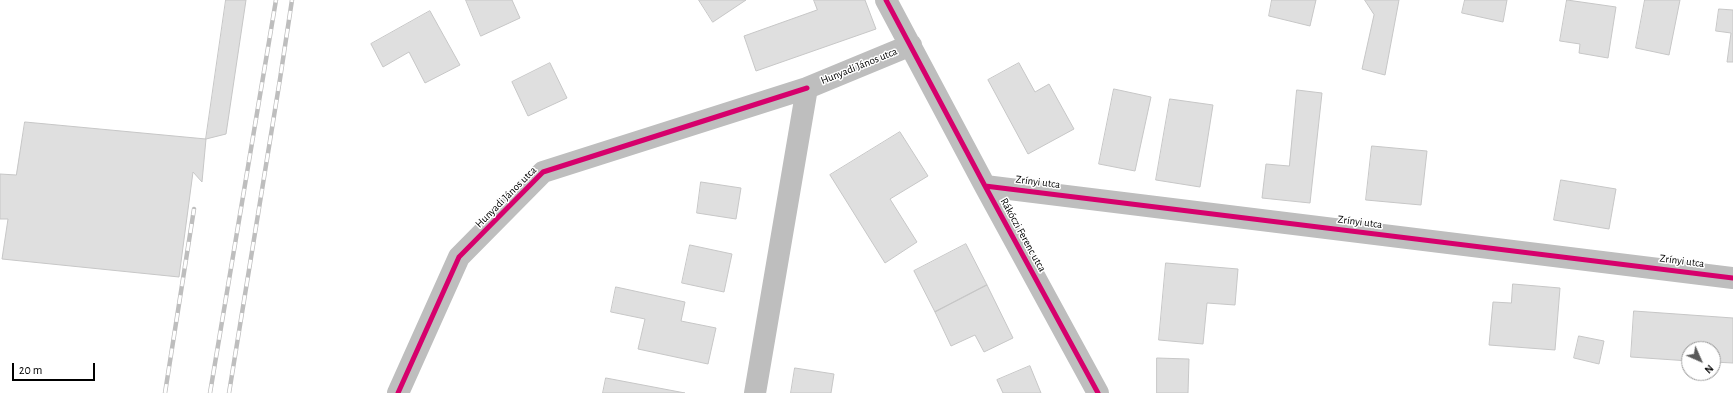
<!DOCTYPE html>
<html>
<head>
<meta charset="utf-8">
<style>
	body { margin:0 }
	#map { position:relative; width:1733px; height:393px; overflow:hidden; background:#fff; font-family:"Alegreya Sans",sans-serif }
	canvas { display:block }
	.north { position:absolute; left:1681px; top:341px; width:40px; height:40px; box-sizing:border-box; background:#fff; border:1px solid #999; border-radius:50%; rotate:135deg; font-size:11px; font-weight:700; line-height:16px; text-align:center; color:#000 }
	.north::after { content:''; display:block; margin:auto; width:14px; height:18px; background:#595959; clip-path:polygon(50% 0,100% 100%,50% 72%,0 100%) }
	.scale { position:absolute; left:12px; top:363px; width:83px; height:18px; box-sizing:border-box; border:2px solid #000; border-top:0; padding-left:5px; font-size:12px; line-height:14px; white-space:nowrap; color:#000; -webkit-text-stroke:3px #fff; paint-order:stroke }
</style>
</head>
<body>
<div id="map">
<canvas width="1733" height="393"></canvas>
<div class="north">N</div>
<div class="scale">20 m</div>
</div>
<script>
const context = document.querySelector('canvas').getContext('2d');
context.lineJoin = 'round';
function paint(path, color) { context.fillStyle = color; context.fill(path, 'evenodd'); }
function strokePath(path, color, width, dash) { context.strokeStyle = color; context.lineWidth = width; context.lineCap = dash ? 'butt' : 'round'; context.setLineDash(dash || []); context.stroke(path); }
function write(font, color, halo, rows, align = 'center') {
  context.font = font + ' "Alegreya Sans",sans-serif'; context.lineWidth = 3; context.setLineDash([]); context.textBaseline = 'middle'; context.strokeStyle = halo; context.fillStyle = color; for (const [text, x, y, turn = 0] of rows) {
    context.save(); context.translate(x, y); context.rotate((+turn || 0) * Math.PI / 180); context.textAlign = isNaN(turn) ? turn : align; if (halo) context.strokeText(text, 0, 0); context.fillText(text, 0, 0); context.restore();
  }
}
const building = new Path2D(`
	M226 0H246L226 134 206 139Z
	M466 0H512L520 18 481 36Z
	M699 0H746L713 22Z
	M814 0H865L876 29 756 71 744 36 817 10Z
	M1272 0H1316L1310 26 1269 16Z
	M1365 0H1399L1385 75 1362 69 1374 15Z
	M1465 0H1507L1503 22 1462 13Z
	M1567 0 1616 7 1608 58 1579 53 1580 44 1560 41Z
	M1645 0H1680L1669 55 1636 48Z
	M1719 9 1733 10V62H1727L1731 33 1716 31Z
	M430 11 460 65 425 83 409 52 383 67 371 44Z
	M550 63 567 98 528 116 512 82Z
	M1019 63 1035 92 1049 84 1074 129 1028 154 988 80Z
	M1114 89 1151 97 1135 171 1099 164Z
	M1297 90 1322 93 1310 203 1262 198 1266 164 1289 166Z
	M1170 99 1213 105 1200 187 1156 180Z
	M25 122 206 139 202 182 193 172 179 277 2 259 8 219H0V174L16 175Z
	M900 132 928 176 890 199 917 242 885 263 830 175Z
	M1372 146 1427 151 1421 205 1366 200Z
	M1561 180 1616 189 1609 229 1554 220Z
	M701 182 741 188 736 219 697 213Z
	M966 244 987 285 935 312 914 271Z
	M690 245 732 254 724 292 682 283Z
	M1166 263 1238 269 1235 305 1207 303 1203 344 1159 340Z
	M1513 284 1560 288 1555 350 1489 345 1493 302 1511 303Z
	M987 285 1013 338 984 352 975 335 951 346 935 312Z
	M616 287 685 302 681 321 716 328 708 364 638 349 645 319 611 312Z
	M1634 311 1733 318V363L1713 362V349H1689V361L1631 357Z
	M1579 336 1604 341 1599 364 1574 358Z
	M1157 358 1189 359 1188 393H1157Z
	M1030 366 1041 393H1003L997 380Z
	M795 368 834 374 831 393H791Z
	M606 378 685 393H603Z`);
const minor = new Path2D(`
	M886 0 985 186 1098 393
	M985 186 1733 278
	M398 393 459 257 543 172 807 88
	M755 393 807 88 911 45`);
const rail = new Path2D(`
	M165 393 194 209
	M210 393 276 0
	M229 393 280 79 292 0`);
const cycleway = new Path2D(`
	M886 0 985 186 1098 393
	M985 186 1733 278
	M398 393 459 257 543 172 807 88`);
const streetNames = [
	["Hunyadi János utca",859,66,-22],
	["Zrínyi utca",1038,182,7],
	["Hunyadi János utca",506,197,-45],
	["Zrínyi utca",1360,222,7],
	["Rákóczi Ferenc utca",1023,235,61],
	["Zrínyi utca",1682,261,7]
];
paint(building, '#dfdfdf');
strokePath(building, '#c7c7c7', 1);
strokePath(minor, '#bebebe', 22);
strokePath(rail, '#bebebe', 4.5);
strokePath(rail, '#fff', 3, [9]);
strokePath(cycleway, '#d6006c', 5);
write('11px', '#000', '#fff', streetNames);
</script>
</body>
</html>
